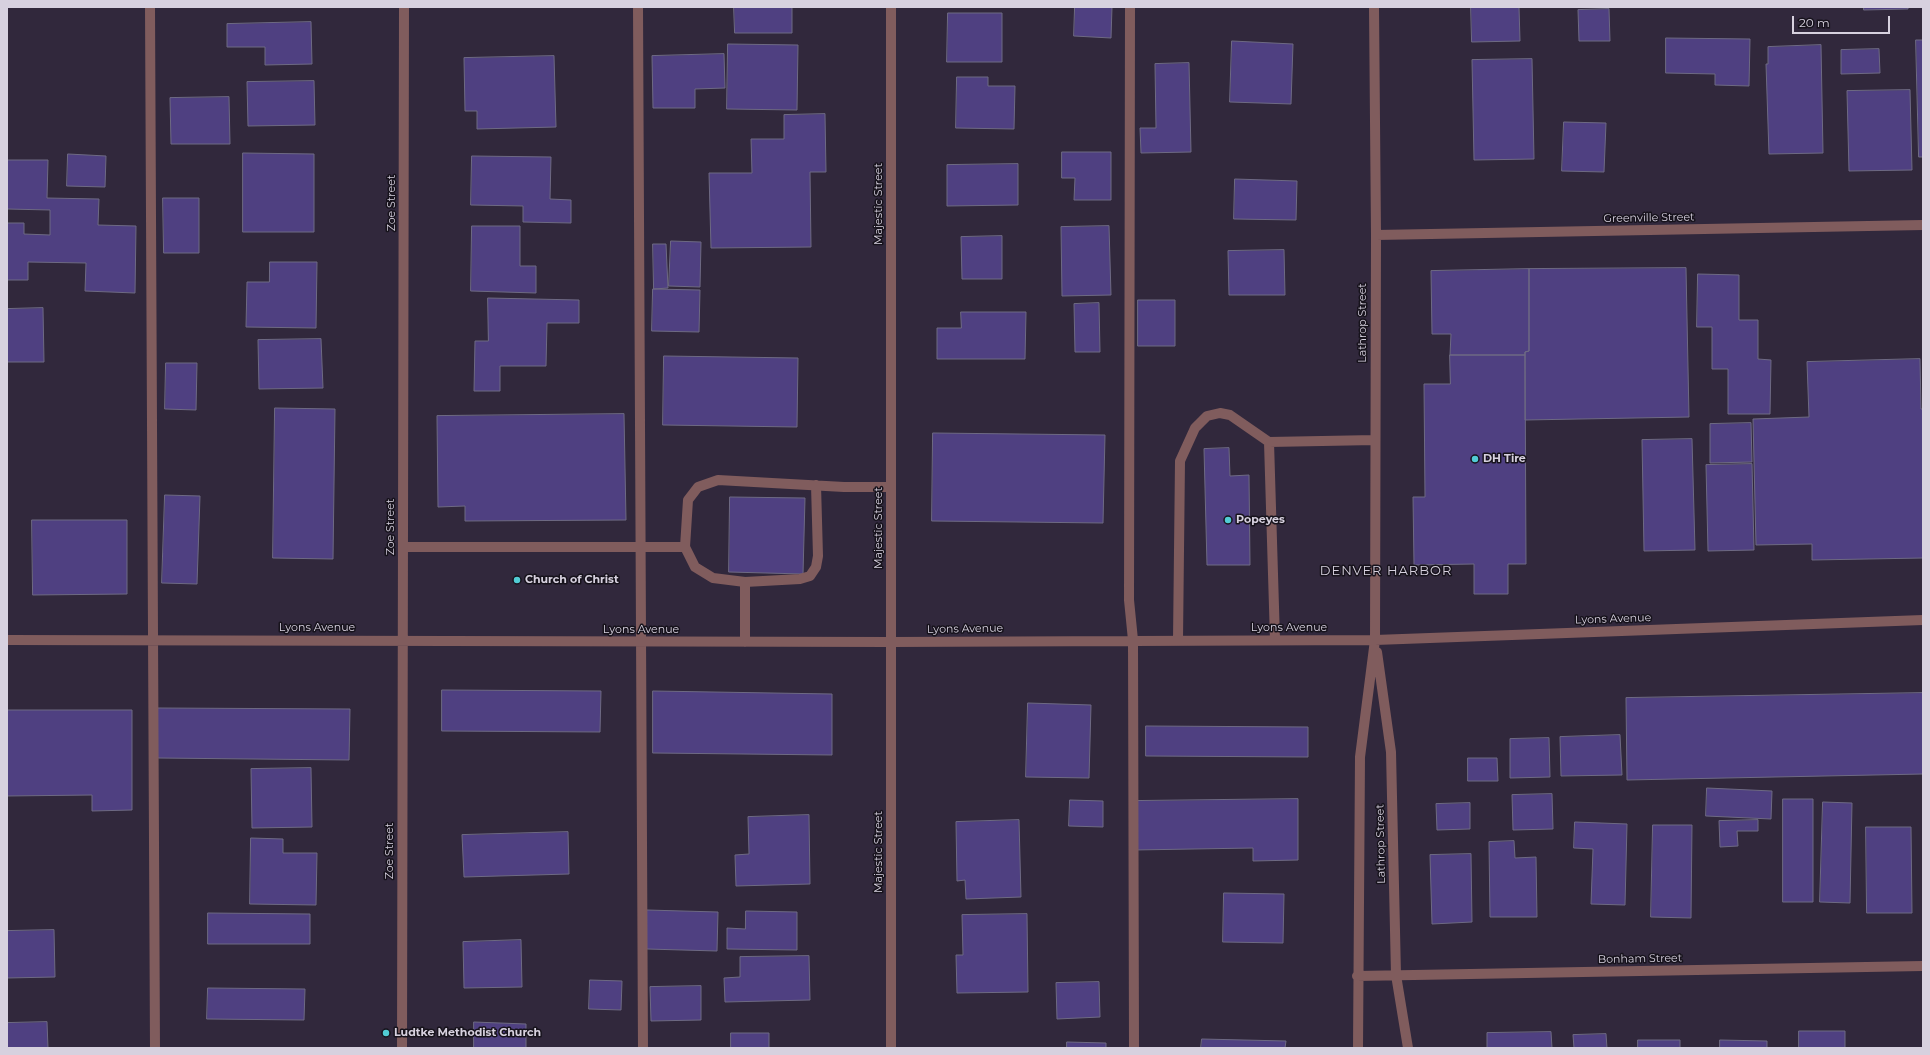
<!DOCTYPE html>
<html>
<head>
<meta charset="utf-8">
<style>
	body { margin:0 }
	#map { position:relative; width:1930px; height:1055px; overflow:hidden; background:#31283c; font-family:Montserrat,sans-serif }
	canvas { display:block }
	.frame { position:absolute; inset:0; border:8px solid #d7d1df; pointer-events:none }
	.scale { position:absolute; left:1792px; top:16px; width:98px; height:18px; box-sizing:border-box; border:2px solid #d7d1df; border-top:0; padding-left:5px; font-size:12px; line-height:14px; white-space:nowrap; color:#d7d1df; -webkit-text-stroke:3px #17131c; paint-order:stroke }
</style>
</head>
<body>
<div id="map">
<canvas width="1930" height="1055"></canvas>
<div class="frame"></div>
<div class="scale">20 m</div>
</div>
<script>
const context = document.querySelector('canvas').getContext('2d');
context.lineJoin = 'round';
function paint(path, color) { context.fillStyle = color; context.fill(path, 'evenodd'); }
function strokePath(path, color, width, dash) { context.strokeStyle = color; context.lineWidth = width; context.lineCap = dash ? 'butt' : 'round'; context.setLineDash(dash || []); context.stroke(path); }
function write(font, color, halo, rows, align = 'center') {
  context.font = font + ' Montserrat,sans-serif'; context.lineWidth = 3; context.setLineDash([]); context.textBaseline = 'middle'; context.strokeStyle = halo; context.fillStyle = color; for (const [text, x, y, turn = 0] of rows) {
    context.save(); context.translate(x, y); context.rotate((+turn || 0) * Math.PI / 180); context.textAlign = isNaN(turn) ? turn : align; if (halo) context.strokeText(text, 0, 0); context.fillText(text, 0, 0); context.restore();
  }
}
const building = new Path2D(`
	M734 7H792V33H735Z
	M1075 7H1112L1111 38 1074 36Z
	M1471 7H1519L1520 41 1472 42Z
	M1864 7H1908V9L1864 10Z
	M1609 9 1610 41H1579L1578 10Z
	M948 13H1002V62H947Z
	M311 22 312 64 265 65V47H227V24Z
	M1666 38 1750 39 1749 86 1715 85V74L1666 73Z
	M1916 40H1923V157H1919Z
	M1232 41 1293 44 1291 104 1230 102Z
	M728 44 798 45 797 110 727 109Z
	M1821 45 1823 153 1769 154 1766 64H1768V47Z
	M1879 49 1880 73 1841 74V50Z
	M724 54 725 88 695 89V108H653L652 56Z
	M554 56 556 127 477 129V111H465L464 58Z
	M1532 59 1534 159 1474 160 1472 60Z
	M1189 63 1191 152 1141 153 1140 128H1156L1155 64Z
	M957 77H988V86H1015L1014 129 956 128Z
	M314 81 315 125 248 126 247 82Z
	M1910 90 1912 170 1849 171 1847 91Z
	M229 97 230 144H171L170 98Z
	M825 114 826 172H810L811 247 711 248 709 173H752L751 139H784V115Z
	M1564 122 1606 123 1604 172 1562 171Z
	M1062 152H1111V200H1074L1075 178H1062Z
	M243 153 314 154V232H243Z
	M68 154 106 156 105 187 67 186Z
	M472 156 551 157 550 199 571 200V223L523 222V206L471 205Z
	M7 160H48L47 198 99 199 98 225 136 226 135 293 85 291 86 263 28 262V280H7V223H24V234L50 235V210L7 209Z
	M1018 164V205L947 206V165Z
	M1235 179 1297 181 1296 220 1234 219Z
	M163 198H199V253H164Z
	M472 226H520V266H536V293L471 291Z
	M1109 226 1111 295 1062 296 1061 227Z
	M1002 236V279H962L961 237Z
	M671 241 701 242 700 287 669 286Z
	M653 244H666L668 288 654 289Z
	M1284 250 1285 295H1229L1228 251Z
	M270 262H317L316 328 246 327 247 282H269Z
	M1686 268 1689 417 1525 420V352L1529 351V269Z
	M1529 269V351L1525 352V355H1450L1451 334H1432L1431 271Z
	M1698 274 1739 275V320H1758V359L1771 360 1770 414H1728V369H1712V327H1697Z
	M653 289 700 290 699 332 652 331Z
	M488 298 579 300V323H547L546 366H500V391H474L475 341H488Z
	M1138 300H1175V346H1138Z
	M1099 303 1100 352H1075L1074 304Z
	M43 308 44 362H7V309Z
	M961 312H1026L1025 359H937V328H961Z
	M321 339 323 388 259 389 258 340Z
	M1450 355H1525L1526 564H1508V594H1474V564L1414 565 1413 497H1425L1424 384H1450Z
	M664 356 798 358 797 427 663 425Z
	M1920 359 1921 409H1923V558L1812 560V544L1756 545 1753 419 1809 417 1807 362Z
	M166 363H197L196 410 165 409Z
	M275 408 335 409 333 559 273 558Z
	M624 414 626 520 465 521V506L438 507 437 416Z
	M1751 423 1752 462 1710 463V424Z
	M933 433 1105 435 1103 523 932 521Z
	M1692 439 1695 550 1644 551 1642 440Z
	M1229 448 1230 476 1249 475 1250 565H1207L1204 449Z
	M1752 464 1754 550 1708 551 1706 465Z
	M165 495 200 496 197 584 162 583Z
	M730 497 805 498 803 574 729 572Z
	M32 520H127V594L33 595Z
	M442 690 601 691 600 732 442 731Z
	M653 691 832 694V755L653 753Z
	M1923 693V774L1627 780 1626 698Z
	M1028 703 1091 705 1089 778 1026 777Z
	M158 708 350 709 349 760 157 758Z
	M7 710H132V810L92 811V795L7 796Z
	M1146 726 1308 727V757L1146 756Z
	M1620 735 1622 775 1561 776 1560 737Z
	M1549 738 1550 777 1510 778V739Z
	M1468 758H1497L1498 781H1468Z
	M311 768 312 827 252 828 251 769Z
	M1707 788 1772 791 1771 819 1706 816Z
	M1552 794 1553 829 1513 830 1512 795Z
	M1298 799V860L1253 861V848L1134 850V801Z
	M1783 799H1813V902H1783Z
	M1070 800 1103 801V827L1069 826Z
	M1823 802 1852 803 1850 903 1820 902Z
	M1470 803V829L1437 830 1436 804Z
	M809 815 810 884 736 886 735 855 749 854 748 817Z
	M1019 820 1021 897 966 899 965 880 957 881 956 822Z
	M1758 820V831H1737L1738 846 1720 847 1719 821Z
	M1575 822 1627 824 1625 905 1591 904 1593 849 1574 848Z
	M1653 825H1692L1691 918 1651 917Z
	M1866 827H1911L1912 913H1867Z
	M568 832 569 874 464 877 462 835Z
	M251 838 283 839V853H317L316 905 250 904Z
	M1514 841 1515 858 1536 857 1537 917H1490L1489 842Z
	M1471 854 1472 922 1432 924 1430 855Z
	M1224 893 1284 894 1283 943 1223 942Z
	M647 910 718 912 717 951 647 949Z
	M746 911 797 912V950L727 949V928L745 929Z
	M208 913 310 914V944H208Z
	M1027 914 1028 992 957 993 956 955H963L962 915Z
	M54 930 55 977 7 978V931Z
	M521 940 522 987 464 988 463 942Z
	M809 956 810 1000 725 1002 724 978 740 977V957Z
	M590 980 622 981 621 1010 589 1009Z
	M1099 982 1100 1017 1057 1019 1056 983Z
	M701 986V1020L651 1021 650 987Z
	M208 988 305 989 304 1020 207 1019Z
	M47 1022 48 1048H7V1023Z
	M474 1022 526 1024V1048H474Z
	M1799 1031H1845V1048H1799Z
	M1551 1032 1552 1048H1487V1033Z
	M731 1033H769V1048H731Z
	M1606 1034 1607 1048H1574L1573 1035Z
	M1202 1039 1286 1041 1285 1048H1201Z
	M1638 1040H1680V1048H1638Z
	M1720 1040 1767 1041V1048H1720Z
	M1067 1042 1106 1043V1048H1067Z`);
const minor = new Path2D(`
	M150 7 155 1048
	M638 7 643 1048
	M891 7V1048
	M1130 7 1129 600 1133 640 1134 1048
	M1376 235 1923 225
	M1269 442 1275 640
	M403 547H685
	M745 582 800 579 810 576 816 567 818 556 816 485
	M7 640 891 642 1375 640 1923 620
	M1178 640 1180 461 1195 428 1207 416 1220 413 1230 415 1269 442 1375 440
	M745 642V582L713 578 695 567 685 547 688 500 698 487 718 480 844 487H891
	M1377 652 1391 752 1396 975 1408 1048
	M1357 976 1923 966
	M402 1048 404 7
	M1358 1048 1360 757 1375 640 1376 235 1374 7`);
const markers = [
	[1475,459,4,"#51ccd4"],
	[1228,520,4,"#51ccd4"],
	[517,580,4,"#51ccd4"],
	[386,1033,4,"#51ccd4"]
];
const streetNames = [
	["Zoe Street",392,203,-90],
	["Majestic Street",879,204,-90],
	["Greenville Street",1649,218,-1],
	["Lathrop Street",1363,323,-90],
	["Zoe Street",391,527,-90],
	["Majestic Street",879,528,-90],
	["Lyons Avenue",1613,619,-2],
	["Lyons Avenue",317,628],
	["Lyons Avenue",1289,628],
	["Lyons Avenue",965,629,-1],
	["Lyons Avenue",641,630],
	["Lathrop Street",1381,844,-91],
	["Zoe Street",390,851,-90],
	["Majestic Street",879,852,-90],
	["Bonham Street",1640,959,-1]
];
const poiNames = [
	["DH Tire",1483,459],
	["Popeyes",1236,520],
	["Church of Christ",525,580],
	["Ludtke Methodist Church",394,1033]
];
const quarterNames = [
	["DENVER HARBOR",1386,571]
];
paint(building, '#4f4081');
strokePath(building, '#6e6a83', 1);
strokePath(minor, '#805c5d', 10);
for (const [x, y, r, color] of markers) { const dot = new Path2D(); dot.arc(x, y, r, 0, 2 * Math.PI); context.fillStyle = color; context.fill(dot); strokePath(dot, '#17131c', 1.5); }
write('11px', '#d7d1df', '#17131c', streetNames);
write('bold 11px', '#d7d1df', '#17131c', poiNames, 'left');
context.letterSpacing = '1px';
write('13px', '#d7d1df', '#17131c', quarterNames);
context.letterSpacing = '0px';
</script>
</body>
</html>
